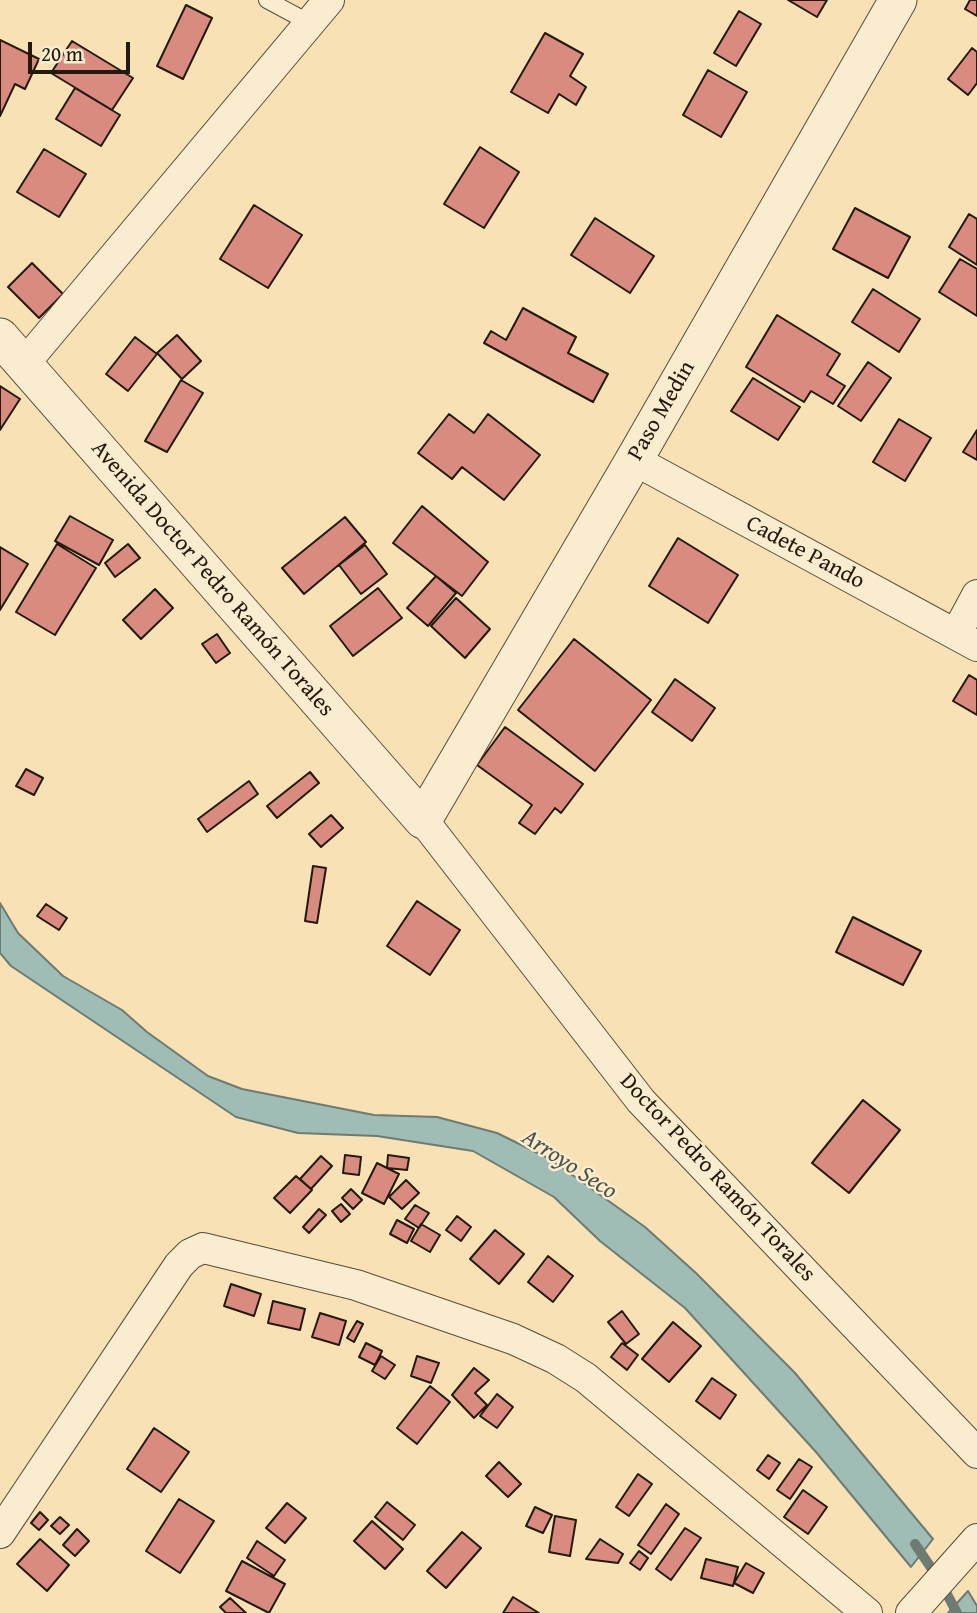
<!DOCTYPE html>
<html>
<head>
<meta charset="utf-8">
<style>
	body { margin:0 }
	#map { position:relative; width:977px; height:1613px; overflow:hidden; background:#f8e1b5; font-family:"Gentium Book Plus",serif }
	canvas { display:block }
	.scale { position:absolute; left:28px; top:42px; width:102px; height:32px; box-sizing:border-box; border:4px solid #221a0e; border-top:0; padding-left:9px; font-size:21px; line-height:24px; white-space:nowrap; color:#221a0e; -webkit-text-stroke:5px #faeccf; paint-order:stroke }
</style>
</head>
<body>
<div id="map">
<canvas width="977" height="1613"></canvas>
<div class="scale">20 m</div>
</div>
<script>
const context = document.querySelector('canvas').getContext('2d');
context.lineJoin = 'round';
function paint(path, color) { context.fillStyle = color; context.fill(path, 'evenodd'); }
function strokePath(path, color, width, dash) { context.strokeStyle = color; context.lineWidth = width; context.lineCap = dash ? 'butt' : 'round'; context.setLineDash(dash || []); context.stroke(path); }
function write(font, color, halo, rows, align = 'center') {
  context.font = font + ' "Gentium Book Plus",serif'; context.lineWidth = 5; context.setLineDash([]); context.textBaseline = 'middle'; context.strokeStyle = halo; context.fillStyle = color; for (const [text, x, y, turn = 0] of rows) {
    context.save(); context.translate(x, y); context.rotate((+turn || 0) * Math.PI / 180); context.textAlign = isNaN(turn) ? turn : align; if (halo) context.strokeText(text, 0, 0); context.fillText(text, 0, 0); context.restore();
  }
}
const water = new Path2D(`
	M0 903 18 933 63 976 122 1010 147 1032 208 1076 242 1089 374 1115 437 1117 497 1133 550 1159 645 1227 697 1274 795 1373 933 1539 911 1567 816 1452 685 1308 600 1241 554 1197 473 1151 377 1136 298 1133 236 1117 11 966 0 953Z
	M968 1591 977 1606V1613H948Z`);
const stream = new Path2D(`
	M915 1544 940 1581 957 1613`);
const building = new Path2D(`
	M788 0H827L817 17Z
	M970 0H977V16L965 9Z
	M186 5 212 18 183 79 157 66Z
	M739 11 761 24 736 66 714 53Z
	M545 33 583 54 570 76 586 87 576 105 559 94 548 113 511 92Z
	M0 40 39 59 25 89 15 84 0 116Z
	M72 41 133 78 112 110 51 73Z
	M972 48 977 52V83L968 95 948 79Z
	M708 70 747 92 721 137 683 115Z
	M75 88 120 115 101 146 56 119Z
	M480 147 519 172 484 228 444 204Z
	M44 149 86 174 59 217 17 192Z
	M254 205 302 235 268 288 220 259Z
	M855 208 910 237 888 278 833 249Z
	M969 214 977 219V265L949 247Z
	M595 218 654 256 630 293 571 255Z
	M960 259 977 269V316L939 292Z
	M32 263 63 294 39 318 8 287Z
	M873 289 920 319 899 352 852 322Z
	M523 308 576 337 568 353 608 374 593 402 484 343 491 331 506 340Z
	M777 315 840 354 827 375 845 386 833 404 811 391 804 402 746 367Z
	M177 335 201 361 182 379 157 353Z
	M135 337 157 354 128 391 106 374Z
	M868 362 891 378 861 421 838 406Z
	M753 378 800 407 778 440 731 411Z
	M181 380 203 393 167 452 145 441Z
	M0 386 20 399 0 430Z
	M449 414 474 433 488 414 540 455 504 500 462 467 452 479 418 453Z
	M899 419 931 438 905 481 873 462Z
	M977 430V460L963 452Z
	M422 506 488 562 462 596 393 543Z
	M70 516 113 540 99 565 55 541Z
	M345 517 366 542 304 594 282 568Z
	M678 538 738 575 708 623 649 586Z
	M57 544 96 568 55 635 16 612Z
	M128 544 140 558 115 577 105 563Z
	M365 545 387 574 361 594 339 565Z
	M0 547 28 564 0 610Z
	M436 576 456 593 428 626 407 608Z
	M378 588 402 618 353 656 330 626Z
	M155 589 173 608 141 639 123 620Z
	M456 598 490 629 465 658 431 626Z
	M217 634 230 653 216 663 202 644Z
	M574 639 651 700 595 771 518 710Z
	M969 675 977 680V715L953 701Z
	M675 679 715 708 692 741 652 712Z
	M505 727 583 784 561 813 555 808 535 834 519 823 532 805 477 765Z
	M26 769 43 778 34 795 16 786Z
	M310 772 319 783 277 818 267 806Z
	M249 781 258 794 207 832 198 819Z
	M331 815 343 828 321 847 309 834Z
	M313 866 326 868 317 923 305 921Z
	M417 901 460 930 430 975 387 946Z
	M46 904 67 918 59 930 37 916Z
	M853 917 921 951 903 985 836 952Z
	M863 1100 900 1130 849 1193 812 1163Z
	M345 1155 361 1157 359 1175 343 1173Z
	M388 1155 409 1158 407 1170 387 1168Z
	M321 1156 332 1166 311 1189 300 1179Z
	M377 1163 399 1174 384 1204 362 1193Z
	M296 1176 312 1190 290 1213 274 1198Z
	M406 1180 419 1193 402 1209 389 1197Z
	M351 1189 362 1200 353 1209 342 1198Z
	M341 1204 350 1214 341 1222 332 1211Z
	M415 1205 429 1213 419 1228 405 1219Z
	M319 1209 326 1215 309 1233 303 1227Z
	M457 1216 471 1227 461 1241 446 1230Z
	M397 1220 414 1229 407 1243 390 1234Z
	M421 1224 440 1235 430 1252 411 1241Z
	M495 1230 524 1254 499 1284 470 1259Z
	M548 1256 573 1276 553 1302 528 1282Z
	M231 1284 261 1294 254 1316 224 1306Z
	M273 1301 305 1309 300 1330 268 1323Z
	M622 1311 639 1334 626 1344 608 1322Z
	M320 1313 346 1321 339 1345 312 1337Z
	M357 1321 363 1324 354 1342 347 1338Z
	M673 1322 701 1346 669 1382 642 1359Z
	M366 1343 382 1351 375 1365 359 1357Z
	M622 1343 638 1355 627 1370 611 1357Z
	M381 1356 395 1365 385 1379 372 1371Z
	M417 1356 439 1363 431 1383 411 1376Z
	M474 1368 489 1380 475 1393 487 1405 474 1418 452 1395Z
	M712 1378 736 1395 720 1419 696 1401Z
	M430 1386 450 1402 417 1444 397 1428Z
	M497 1394 513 1407 497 1428 480 1416Z
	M154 1428 189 1452 161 1492 127 1469Z
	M768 1455 780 1463 769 1479 757 1470Z
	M799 1459 812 1467 790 1499 777 1490Z
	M499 1462 521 1484 508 1497 486 1476Z
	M638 1474 652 1484 629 1516 616 1507Z
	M803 1490 827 1507 808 1534 784 1517Z
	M179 1499 214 1521 180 1573 146 1551Z
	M387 1502 415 1525 403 1540 375 1517Z
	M287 1503 306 1518 285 1543 266 1528Z
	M666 1504 679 1514 651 1554 638 1545Z
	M535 1507 552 1515 543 1533 526 1526Z
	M40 1512 48 1520 39 1530 31 1523Z
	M555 1516 576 1520 570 1556 549 1552Z
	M60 1517 69 1525 60 1534 51 1526Z
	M372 1521 403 1549 385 1569 354 1541Z
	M685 1528 701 1538 671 1580 656 1569Z
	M77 1529 89 1541 75 1556 63 1545Z
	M462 1532 481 1548 446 1588 427 1571Z
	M40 1539 69 1565 47 1591 17 1564Z
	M600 1539 623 1554 618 1563 586 1559Z
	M257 1541 285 1560 274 1576 247 1558Z
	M639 1551 648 1558 640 1570 630 1563Z
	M706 1559 738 1567 733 1586 701 1578Z
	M242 1561 285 1584 269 1613 226 1591Z
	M746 1563 764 1573 753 1593 734 1583Z
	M513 1597 539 1613H503Z
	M230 1598 246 1613H226L220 1607Z`);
const service = new Path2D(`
	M267 0 308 22`);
const minor = new Path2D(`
	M24 364 329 0
	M634 460 977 646
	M956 634 977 595
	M423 820 641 1101 977 1453
	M0 1533 179 1265 190 1254 203 1248 356 1285 513 1339 556 1359 586 1378 867 1613
	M911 1613 977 1539`);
const tertiary = new Path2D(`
	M0 337 423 820 634 460 898 0`);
const streetNames = [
	["Paso Medin",662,411,-60],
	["Cadete Pando",805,553,28],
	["Avenida Doctor Pedro Ramón Torales",212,579,49],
	["Doctor Pedro Ramón Torales",717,1178,47]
];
const waterNames = [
	["Arroyo Seco",569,1165,33]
];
paint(water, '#9fbcb5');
strokePath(water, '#6d7b72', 2);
strokePath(stream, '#6d7b72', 10);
paint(building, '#d98b7f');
strokePath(building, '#221a0e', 2);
strokePath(service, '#584c38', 18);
strokePath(minor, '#584c38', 32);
strokePath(tertiary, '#584c38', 39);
strokePath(service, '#faeccf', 16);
strokePath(minor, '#faeccf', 30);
strokePath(tertiary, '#faeccf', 37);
write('23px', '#221a0e', '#faeccf', streetNames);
write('italic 24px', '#4e5348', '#faeccf', waterNames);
</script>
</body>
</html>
